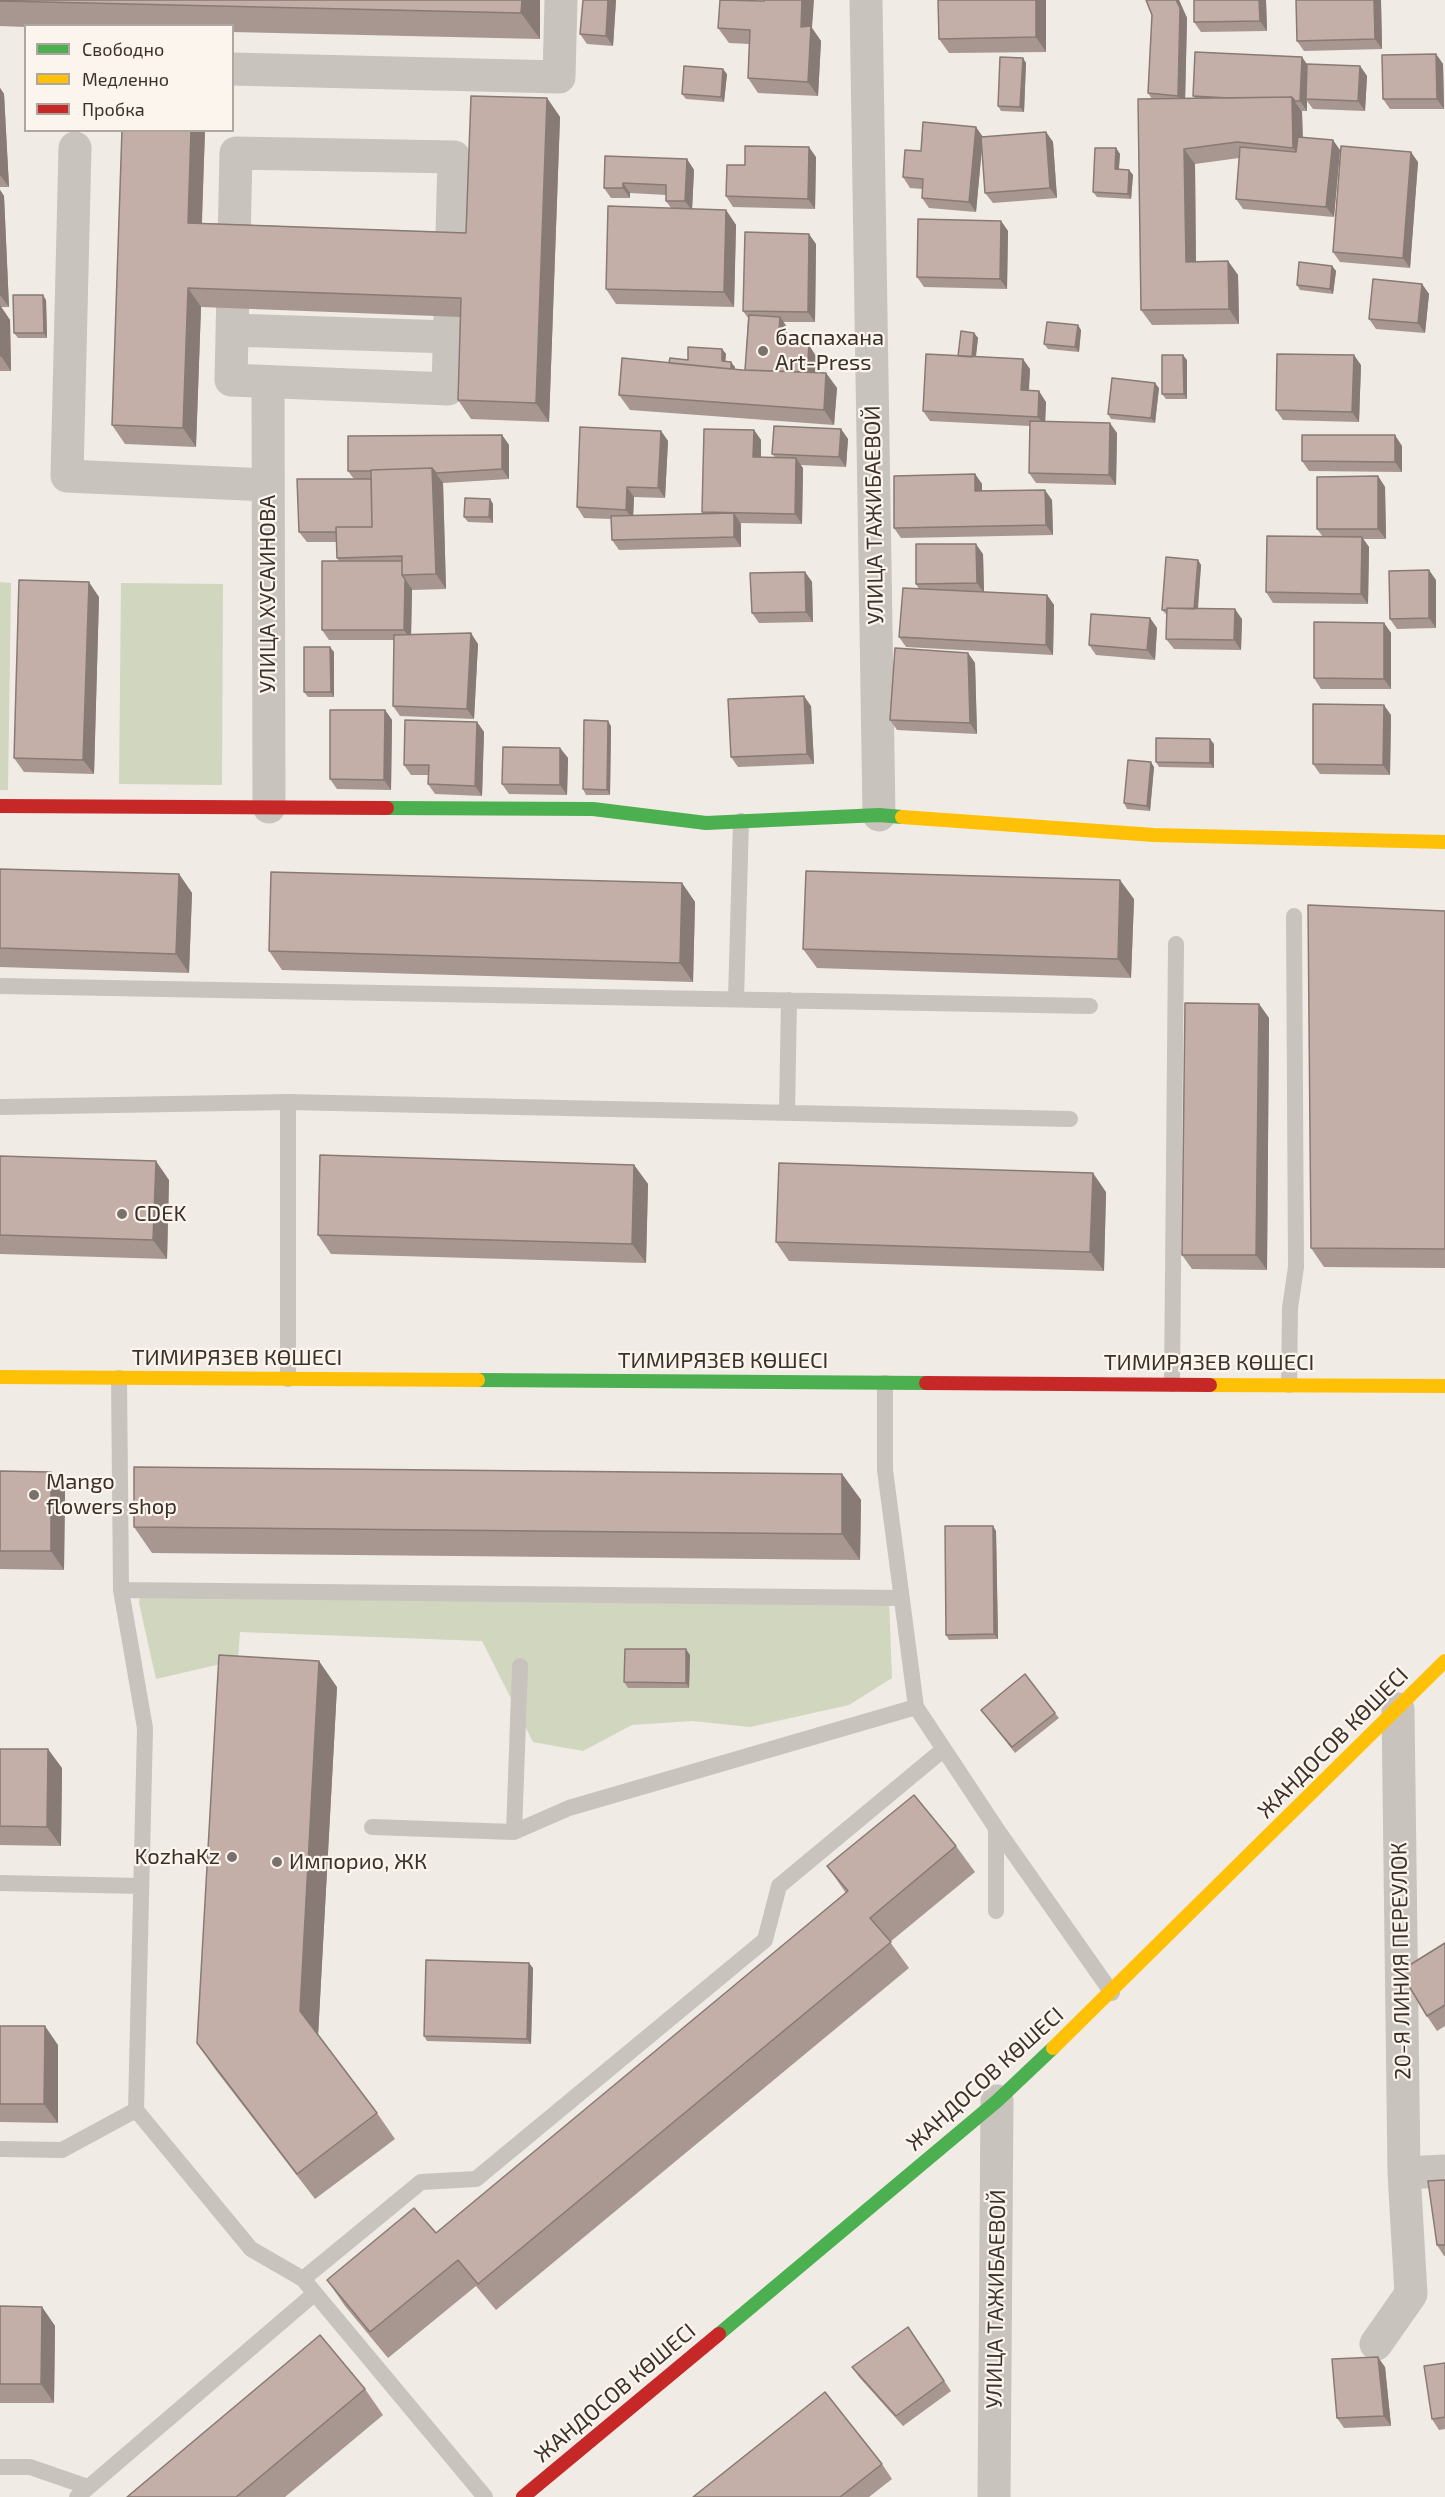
<!DOCTYPE html>
<html>
<head>
<meta charset="utf-8">
<style>
	body { margin:0 }
	#map { position:relative; width:1445px; height:2497px; overflow:hidden; background:#f0ebe5; font-family:"Exo 2",sans-serif }
	canvas { display:block }
	.legend { position:absolute; left:24px; top:24px; width:210px; height:108px; box-sizing:border-box; background:#fbf5ee; border:2px solid #aea6a0; margin:0; padding:8px 10px; list-style:none; font-size:18px; color:#3b302b }
	.legend li { display:flex; align-items:center; gap:12px; height:30px }
	.legend b { width:30px; border:2px solid #aea6a0 }
</style>
</head>
<body>
<div id="map">
<canvas width="1445" height="2497"></canvas>
<ul class="legend">
<li><b style="height:8px;background:#4caf50"></b>Свободно</li>
<li><b style="height:8px;background:#ffc107"></b>Медленно</li>
<li><b style="height:8px;background:#c62828"></b>Пробка</li>
</ul>
</div>
<script>
const context = document.querySelector('canvas').getContext('2d');
context.lineJoin = 'round';
function paint(path, color) { context.fillStyle = color; context.fill(path, 'evenodd'); }
function strokePath(path, color, width, dash) { context.strokeStyle = color; context.lineWidth = width; context.lineCap = dash ? 'butt' : 'round'; context.setLineDash(dash || []); context.stroke(path); }
function write(font, color, halo, rows, align = 'center') {
  context.font = font + ' "Exo 2",sans-serif'; context.lineWidth = 4.5; context.setLineDash([]); context.textBaseline = 'middle'; context.strokeStyle = halo; context.fillStyle = color; for (const [text, x, y, turn = 0] of rows) {
    context.save(); context.translate(x, y); context.rotate((+turn || 0) * Math.PI / 180); context.textAlign = isNaN(turn) ? turn : align; if (halo) context.strokeText(text, 0, 0); context.fillText(text, 0, 0); context.restore();
  }
}
const green = new Path2D(`
	M0 582 11 583 8 790H0Z
	M121 583 223 584 222 785 119 784Z
	M141 1590 889 1598 892 1678 849 1705 750 1727 692 1721 632 1725 583 1751 533 1742 482 1641 240 1632 238 1660 156 1679 139 1603Z`);
const lane = new Path2D(`
	M0 986 1090 1006
	M736 999 741 821
	M288 1102V1379
	M0 1107 288 1102 1070 1119
	M787 1113 789 1000
	M119 1378 121 1590 145 1728 136 2110 251 2249 303 2279 485 2497
	M885 1383V1470L916 1707 996 1828V1911
	M1172 1384 1176 944
	M1289 1385 1290 1308 1296 1267 1294 916
	M121 1590 902 1598
	M372 1827 514 1832 569 1808 916 1707
	M996 1828 1112 1993
	M514 1832 520 1666
	M0 1883 141 1886
	M0 2149 62 2150 136 2110
	M303 2279 421 2182 476 2179 765 1940 779 1886 944 1749
	M0 2467H30L88 2487
	M77 2497 314 2294`);
const street = new Path2D(`
	M866 0 879 815
	M232 69 559 77 561 0
	M75 148 67 476 268 485
	M236 153 454 157 448 389 231 380Z
	M233 330 449 337
	M268 382 269 807
	M1398 1709 1404 2173 1445 2171
	M1376 2344 1411 2294 1404 2173
	M994 2497 997 2101`);
const fast = new Path2D(`
	M387 808 593 809 706 823 879 815 902 817
	M478 1380 926 1383
	M719 2334 997 2101 1053 2048`);
const slow = new Path2D(`
	M902 817 1154 835 1445 842
	M0 1377 478 1380
	M1210 1385 1445 1386
	M1053 2048 1445 1661`);
const jam = new Path2D(`
	M0 806 387 808
	M926 1383 1210 1385
	M523 2497 719 2334`);
const wall = new Path2D(`
	M0 0H540V39L232 32V26H26V27L0 26Z
	M583 0H616L613 46 587 44 580 34Z
	M938 0H1046V52L949 53 939 39Z
	M1146 0H1179L1187 18 1185 98H1195L1193 96 1307 65 1360 66 1367 76 1365 111 1313 109 1307 101V111H1302L1303 137 1340 150 1334 217 1243 209 1236 199 1239 158 1195 164 1196 261H1228L1238 275 1239 324 1152 325 1141 310 1152 99 1148 93 1152 15Z
	M1266 0 1267 31 1201 32 1194 22Z
	M1381 0 1382 49 1304 51 1297 41Z
	M718 28H812L821 41 818 96 758 93 748 78 749 44 729 43Z
	M1436 54 1443 64 1444 109H1390L1383 99Z
	M1023 58 1026 63 1024 112 1001 111 998 106Z
	M727 74 724 102 686 99 682 94Z
	M0 88 4 94 9 187H0Z
	M547 98 560 117 549 422 471 419 458 400 461 317 201 307 196 447 125 444 112 425 122 130H205L202 223 466 233Z
	M1046 132 1053 142 1057 198 993 203 985 193 982 146 976 212 929 208 922 198 923 189 910 188 903 177 921 151 983 137Z
	M1116 148 1120 154 1119 170H1129L1133 175 1131 199 1097 197 1093 192Z
	M816 157 815 209 733 207 726 196 745 165Z
	M687 159 694 170 692 209 726 210 736 225 734 307 616 304 606 289 671 208 666 201V195L630 193V198H611L604 188Z
	M1418 162 1410 268 1340 262 1333 252Z
	M0 190 4 196 9 307H1L10 320 11 371H0Z
	M1001 221 1008 231 1007 289 924 287 917 277Z
	M816 244 815 322H783L787 327 786 344 816 356 815 373H826L837 388 834 425 630 410 619 395 669 363 688 360 722 349 726 354 725 361 735 367V369L745 370 748 318 743 311Z
	M1332 266 1336 271 1333 294 1300 290 1297 285Z
	M1422 284 1429 294 1425 333 1376 329 1369 319Z
	M46 300 47 338H18L14 333Z
	M1081 330 1079 352 1048 349 1044 344Z
	M974 333 978 338 976 357 1030 369 1029 391 1046 402 1045 421 1117 433 1116 485 1036 483 1029 473 1030 426 930 421 923 411Z
	M1187 360V399H1166L1162 394Z
	M1361 365 1359 422 1283 420 1276 410Z
	M1159 388 1155 423 1111 419 1108 414Z
	M841 429 848 439 846 467 800 465 803 468 802 524 740 523 741 547 619 550 612 540 611 519 584 518 577 507 661 431 668 441 665 498 634 497 633 516 704 514 702 512 754 430 761 440V457H775L772 454Z
	M502 435 509 445V479L443 483 446 589 412 590V589L411 635 478 644 474 719 400 716 393 706 394 640H329L322 630 339 561 337 558 336 542H307L299 532 354 479 348 471Z
	M1402 446V472L1309 471 1302 461Z
	M975 474 982 484V491L1052 500 1053 535 901 538 894 528Z
	M1378 476 1385 487 1386 539H1363L1369 547 1368 604 1273 603 1266 592 1323 537 1317 529Z
	M490 499 493 504V523L468 522 464 517Z
	M983 554 984 592 1047 595 1054 605 1053 655 906 647 899 637 919 589 916 584Z
	M1198 560 1201 565 1198 609 1242 619 1241 650 1174 649 1166 639 1167 615 1162 610Z
	M805 572 812 582 813 622 759 623 752 613Z
	M1436 580V628L1397 629 1390 619Z
	M99 597 94 774 24 772 14 758Z
	M1150 618 1157 628 1155 660 1096 655 1089 645Z
	M1384 623 1391 633V689H1321L1314 678Z
	M334 652V697H308L304 692Z
	M968 653 975 663 977 734 897 730 890 720Z
	M811 706 814 764 738 767 731 757Z
	M385 710 392 720 391 790 337 789 330 779Z
	M1391 715 1390 775 1320 774 1313 764Z
	M477 722 484 732 482 796 435 794 428 784V775H411L404 765Z
	M611 726 610 795H586L583 789Z
	M1214 744V768L1159 767 1156 762Z
	M560 748 568 758 567 795 509 794 502 784Z
	M1154 767 1150 811 1127 809 1124 803Z
	M0 869 179 874 192 893 189 973 0 967Z
	M682 883 695 902 693 982 282 970 269 951Z
	M1134 899 1131 978 817 968 803 949Z
	M1445 911V1268L1324 1267 1311 1248Z
	M1259 1004 1269 1018 1267 1270 1192 1269 1182 1255Z
	M0 1156 169 1180 167 1259 0 1254Z
	M634 1165 648 1184 646 1263 331 1254 318 1235Z
	M1106 1192 1104 1271 789 1261 776 1242Z
	M0 1471 65 1491 64 1570 0 1569Z
	M842 1474 861 1500 860 1560 152 1553 134 1527Z
	M996 1531 998 1639 949 1640 946 1635Z
	M690 1655 689 1688H628L624 1682Z
	M337 1687 318 2035 377 2113 395 2139 315 2199 215 2069 197 2043Z
	M981 1710 1055 1713 1059 1718 1015 1753Z
	M0 1749 62 1768 61 1846 0 1845Z
	M956 1846 975 1872 890 1942 909 1968 496 2310 476 2286 388 2358 345 2306 327 2280 436 2233 846 1893 827 1866Z
	M1445 1943V2026L1437 2031 1427 2016Z
	M533 1968 531 2044 427 2041 424 2036Z
	M0 2026 58 2045V2123L0 2122Z
	M1445 2180V2256H1444L1437 2245Z
	M0 2306 42 2307 55 2326 54 2403H0Z
	M908 2327 951 2391 903 2426 859 2377 852 2367Z
	M1445 2363V2429L1439 2430 1432 2419Z
	M1385 2367 1391 2426 1344 2428 1337 2418Z
	M365 2389 383 2415 285 2497H127Z
	M882 2464 892 2479 869 2497H693Z`);
const shadedWall = new Path2D(`
	M522 0H540V39L521 13Z
	M608 0H616L613 46 606 36Z
	M802 0H814L812 28 821 41 818 96 808 82 801 27Z
	M1036 0H1046V52L1036 37Z
	M1176 0H1179L1187 18 1185 106 1178 96Z
	M1259 0H1266L1267 31 1260 21Z
	M1374 0H1381L1382 49 1375 39Z
	M1436 54 1443 64 1444 109 1437 99Z
	M1302 57 1309 67 1306 99 1307 101V111L1300 101Z
	M1023 58 1026 63 1024 112 1020 107Z
	M1360 66 1367 76 1365 111 1358 101Z
	M723 69 727 74 724 102 721 97Z
	M0 88 4 94 9 187 0 175Z
	M1292 97 1302 112 1303 162 1293 148Z
	M547 98 560 117 549 422 536 403Z
	M976 127 983 137 976 212 969 202Z
	M191 130H205L201 242 188 223Z
	M1046 132 1053 142 1057 198 1050 188Z
	M1333 140 1340 150 1334 217 1326 207Z
	M809 147 816 157 815 209 808 199Z
	M1116 148 1120 154 1118 175 1115 169Z
	M1184 149 1195 164 1196 276 1186 262Z
	M1411 152 1418 162 1410 268 1403 258Z
	M687 159 694 170 692 211 685 201Z
	M1129 170 1133 175 1131 199 1128 194Z
	M623 183 630 193V198L623 188Z
	M0 190 4 196 9 307 0 295Z
	M726 210 736 225 734 307 724 292Z
	M1001 221 1008 231 1007 289 1000 279Z
	M809 234 816 244 815 322 808 312Z
	M1228 261 1238 275 1239 324 1229 309Z
	M1332 266 1336 271 1333 294 1330 289Z
	M1422 284 1429 294 1425 333 1418 323Z
	M188 288 201 307 196 447 183 428Z
	M43 295 46 300 47 338 44 333Z
	M0 305 10 320 11 371 1 356Z
	M780 317 787 327 785 354 778 344Z
	M1078 325 1081 330 1079 352 1075 347Z
	M974 333 978 338 975 362 972 357Z
	M809 345 816 356 814 388 807 378Z
	M722 349 726 354 725 366 722 361Z
	M1183 355 1187 360V399L1184 394Z
	M1354 355 1361 365 1359 422 1352 412Z
	M1023 359 1030 369 1028 400 1021 390Z
	M731 362 735 367 734 381 731 375Z
	M826 373 837 388 834 425 824 410Z
	M1155 383 1159 388 1155 423 1151 418Z
	M1039 391 1046 402 1045 427 1038 417Z
	M1110 423 1117 433 1116 485 1109 475Z
	M841 429 848 439 846 467 839 457Z
	M754 430 761 440V467L753 457Z
	M661 431 668 441 665 498 658 488Z
	M502 435 509 445V479L502 469Z
	M1395 435 1402 446V472L1395 462Z
	M796 458 803 468 802 524 795 514Z
	M432 468 443 483 446 589 436 574Z
	M975 474 982 484V502L975 491Z
	M1378 476 1385 487 1386 539 1378 529Z
	M627 487 634 497 633 520 626 510Z
	M1045 490 1052 500 1053 535 1046 525Z
	M490 499 493 504V523L489 517Z
	M734 513 741 524V547L734 537Z
	M1362 537 1369 547 1368 604 1361 594Z
	M976 544 983 554 984 593 977 583Z
	M1198 560 1201 565 1197 618 1193 612Z
	M1429 570 1436 580V628L1429 618Z
	M805 572 812 582 813 622 806 612Z
	M405 579 412 589 411 640 404 630Z
	M89 582 99 597 94 774 83 760Z
	M1047 595 1054 605 1053 655 1046 645Z
	M1235 609 1242 619 1241 650 1234 640Z
	M1150 618 1157 628 1155 660 1147 650Z
	M1384 623 1391 633V689L1384 679Z
	M471 633 478 644 474 719 467 709Z
	M330 647 334 652V697L331 692Z
	M968 653 975 663 977 734 970 723Z
	M804 696 811 706 814 764 807 754Z
	M1384 705 1391 715 1390 775 1383 765Z
	M385 710 392 720 391 790 384 780Z
	M608 721 611 726 610 795 607 790Z
	M477 722 484 732 482 796 475 786Z
	M1210 739 1214 744V768L1210 763Z
	M560 748 568 758 567 795 560 785Z
	M1151 762 1154 767 1150 811 1147 806Z
	M179 874 192 893 189 973 176 954Z
	M1120 880 1134 899 1131 978 1118 959Z
	M682 883 695 902 693 982 680 963Z
	M1259 1004 1269 1018 1267 1270 1256 1255Z
	M156 1161 169 1180 167 1259 153 1240Z
	M634 1165 648 1184 646 1263 632 1244Z
	M1093 1173 1106 1192 1104 1271 1090 1252Z
	M51 1472 65 1491 64 1570 51 1551Z
	M842 1474 861 1500 860 1560 842 1534Z
	M993 1526 996 1531 998 1639 994 1634Z
	M686 1649 690 1655 689 1688 686 1683Z
	M319 1661 337 1687 318 2037 300 2011Z
	M48 1749 62 1768 61 1846 47 1827Z
	M529 1963 533 1968 531 2044 527 2039Z
	M45 2026 58 2045V2123L44 2104Z
	M42 2307 55 2326 54 2403 41 2384Z
	M1378 2357 1385 2367 1391 2426 1384 2416Z`);
const building = new Path2D(`
	M0 0H522L521 13 0 1Z
	M583 0H608L606 36 580 34Z
	M720 0 764 1V0H802L801 27 811 26 808 82 748 78 750 30 718 28Z
	M938 0H1036V37L939 39Z
	M1146 0H1176L1180 8 1178 96 1148 93 1152 15Z
	M1194 0H1259L1260 21 1194 22Z
	M1296 0H1374L1375 39 1297 41Z
	M1195 52 1302 57 1300 101H1295L1292 97 1229 98 1193 96Z
	M1436 54 1437 99H1383L1382 55Z
	M1000 57 1023 58 1020 107 998 106Z
	M1307 64 1360 66 1358 101 1306 99Z
	M684 66 723 69 721 97 682 94Z
	M471 96 547 98 536 403 458 400 461 298 188 288 183 428 112 425 122 130H191L188 223 466 233Z
	M1292 97 1293 148 1237 142 1184 149 1186 262 1228 261 1229 309 1141 310 1138 99Z
	M923 122 976 127 969 202 922 198 923 179 903 177 905 150 921 151Z
	M1046 132 1050 188 985 193 981 137Z
	M1298 137 1333 140 1326 207 1236 199 1240 147 1296 152Z
	M745 146 809 147 808 199 726 196 727 165H745Z
	M1341 146 1411 152 1403 258 1333 252Z
	M1095 148H1116L1115 169 1129 170 1128 194 1093 192Z
	M605 156 687 159 685 201H666V185L623 183V188H604Z
	M608 206 726 210 724 292 606 289Z
	M918 219 1001 221 1000 279 917 277Z
	M745 232 809 234 808 312 743 311Z
	M1299 262 1332 266 1330 289 1297 285Z
	M1373 279 1422 284 1418 323 1369 319Z
	M13 295H43L44 333H14Z
	M0 315 1 356H0Z
	M749 315 780 317 778 344 809 345 807 372 745 370Z
	M1047 322 1078 325 1075 347 1044 344Z
	M961 331 974 333 972 357 958 356Z
	M688 347 722 349V361L731 362V369L669 363 670 358 688 360Z
	M926 354 1023 359 1021 390 1039 391 1038 417 923 411Z
	M1277 354 1354 355 1352 412 1276 410Z
	M1162 355H1183L1184 394H1162Z
	M622 358 742 370 826 373 824 410 619 395Z
	M1112 378 1155 383 1151 418 1108 414Z
	M1030 421 1110 423 1109 475 1029 473Z
	M774 426 841 429 839 457 772 454Z
	M580 427 661 431 658 488 627 487 626 510 577 507Z
	M704 429 754 430 753 457 796 458 795 514 702 512Z
	M502 435V469L436 473 432 468 371 470V471H348V436Z
	M1302 435H1395V462L1302 461Z
	M432 468 436 574 402 575V556L337 558 336 527H372L371 470Z
	M975 474V491L1045 490 1046 525 894 528V476Z
	M1378 476V529H1317V477Z
	M297 479H371L372 527H336V532H299Z
	M465 498 490 499 489 517H464Z
	M734 513V537L612 540 611 516Z
	M1267 536 1362 537 1361 594 1266 592Z
	M916 544H976L977 583 916 584Z
	M1166 557 1198 560 1194 609 1167 608V610H1162Z
	M322 561H402V575L405 579 404 630H322Z
	M1429 570V618L1390 619 1389 571Z
	M805 572 806 612 752 613 750 573Z
	M19 580 89 582 83 760 14 758Z
	M903 588 1047 595 1046 645 899 637Z
	M1167 608 1235 609 1234 640 1166 639Z
	M1091 614 1150 618 1147 650 1089 645Z
	M1314 622 1384 623V679L1314 678Z
	M471 633 467 709 393 706 394 635Z
	M304 647H330L331 692H304Z
	M895 648 968 653 970 723 890 720Z
	M804 696 807 754 731 757 728 699Z
	M1313 704 1384 705 1383 765 1313 764Z
	M330 710H385L384 780 330 779Z
	M405 720 477 722 475 786 428 784 429 765H404Z
	M584 720 608 721 607 790 583 789Z
	M1156 738 1210 739V763L1156 762Z
	M503 747 560 748V785L502 784Z
	M1128 760 1151 762 1147 806 1124 803Z
	M0 869 179 874 176 954 0 948Z
	M806 871 1120 880 1118 959 803 949Z
	M271 872 682 883 680 963 269 951Z
	M1308 905 1445 911V1249L1311 1248Z
	M1185 1003 1259 1004 1256 1255H1182Z
	M320 1155 634 1165 632 1244 318 1235Z
	M0 1156 156 1161 153 1240 0 1235Z
	M779 1163 1093 1173 1090 1252 776 1242Z
	M134 1467 842 1474V1534L134 1527Z
	M0 1471 51 1472V1551H0Z
	M945 1526H993L994 1634 946 1635Z
	M625 1649H686V1683L624 1682Z
	M219 1655 319 1661 300 2011 377 2113 297 2174 197 2043Z
	M1025 1674 1055 1713 1012 1747 981 1710Z
	M0 1749H48L47 1827 0 1826Z
	M914 1795 956 1846 870 1918 891 1942 478 2284 458 2260 370 2332 327 2280 414 2208 436 2233 848 1891 827 1866Z
	M1445 1943V2005L1427 2016 1400 1971Z
	M426 1960 529 1963 527 2039 424 2036Z
	M0 2026H45L44 2104H0Z
	M1445 2180V2245H1437L1428 2181Z
	M0 2306 42 2307 41 2384H0Z
	M908 2327 944 2381 896 2416 852 2367Z
	M320 2335 365 2389 236 2497H127Z
	M1378 2357 1384 2416 1337 2418 1332 2359Z
	M1445 2363V2417L1432 2419 1424 2366Z
	M825 2392 882 2464 840 2497H693Z`);
const markers = [
	[763,351,6,"#7a716c"],
	[122,1214,6,"#7a716c"],
	[34,1495,6,"#7a716c"],
	[232,1857,6,"#7a716c"],
	[277,1862,6,"#7a716c"]
];
const poiNames = [
	["баспахана",775,338],
	["Art-Press",775,363],
	["CDEK",134,1214],
	["Mango",46,1482],
	["flowers shop",46,1507],
	["KozhaKz",220,1857,"right"],
	["Импорио, ЖК",289,1862]
];
const streetNames = [
	["УЛИЦА ТАЖИБАЕВОЙ",874,515,-91],
	["УЛИЦА ХУСАИНОВА",268,594,-90],
	["ТИМИРЯЗЕВ КӨШЕСІ",237,1358],
	["ТИМИРЯЗЕВ КӨШЕСІ",723,1361],
	["ТИМИРЯЗЕВ КӨШЕСІ",1209,1363],
	["ЖАНДОСОВ КӨШЕСІ",1333,1743,-45],
	["20-Я ЛИНИЯ ПЕРЕУЛОК",1401,1961,-91],
	["ЖАНДОСОВ КӨШЕСІ",985,2079,-42],
	["УЛИЦА ТАЖИБАЕВОЙ",996,2299,-89],
	["ЖАНДОСОВ КӨШЕСІ",615,2393,-40]
];
paint(green, '#d1d6bf');
strokePath(lane, '#c9c3be', 16);
strokePath(street, '#c9c3be', 33);
strokePath(fast, '#4caf50', 14);
strokePath(slow, '#ffc107', 14);
strokePath(jam, '#c62828', 14);
paint(wall, '#a89690');
paint(shadedWall, '#887a75');
paint(building, '#c3afa7');
strokePath(building, '#887a75', 1.5);
for (const [x, y, r, color] of markers) { const dot = new Path2D(); dot.arc(x, y, r, 0, 2 * Math.PI); context.fillStyle = color; context.fill(dot); strokePath(dot, '#fbf5ee', 2); }
write('22px', '#3b302b', '#fbf5ee', poiNames, 'left');
write('22px', '#3b302b', '#fbf5ee', streetNames);
</script>
</body>
</html>
